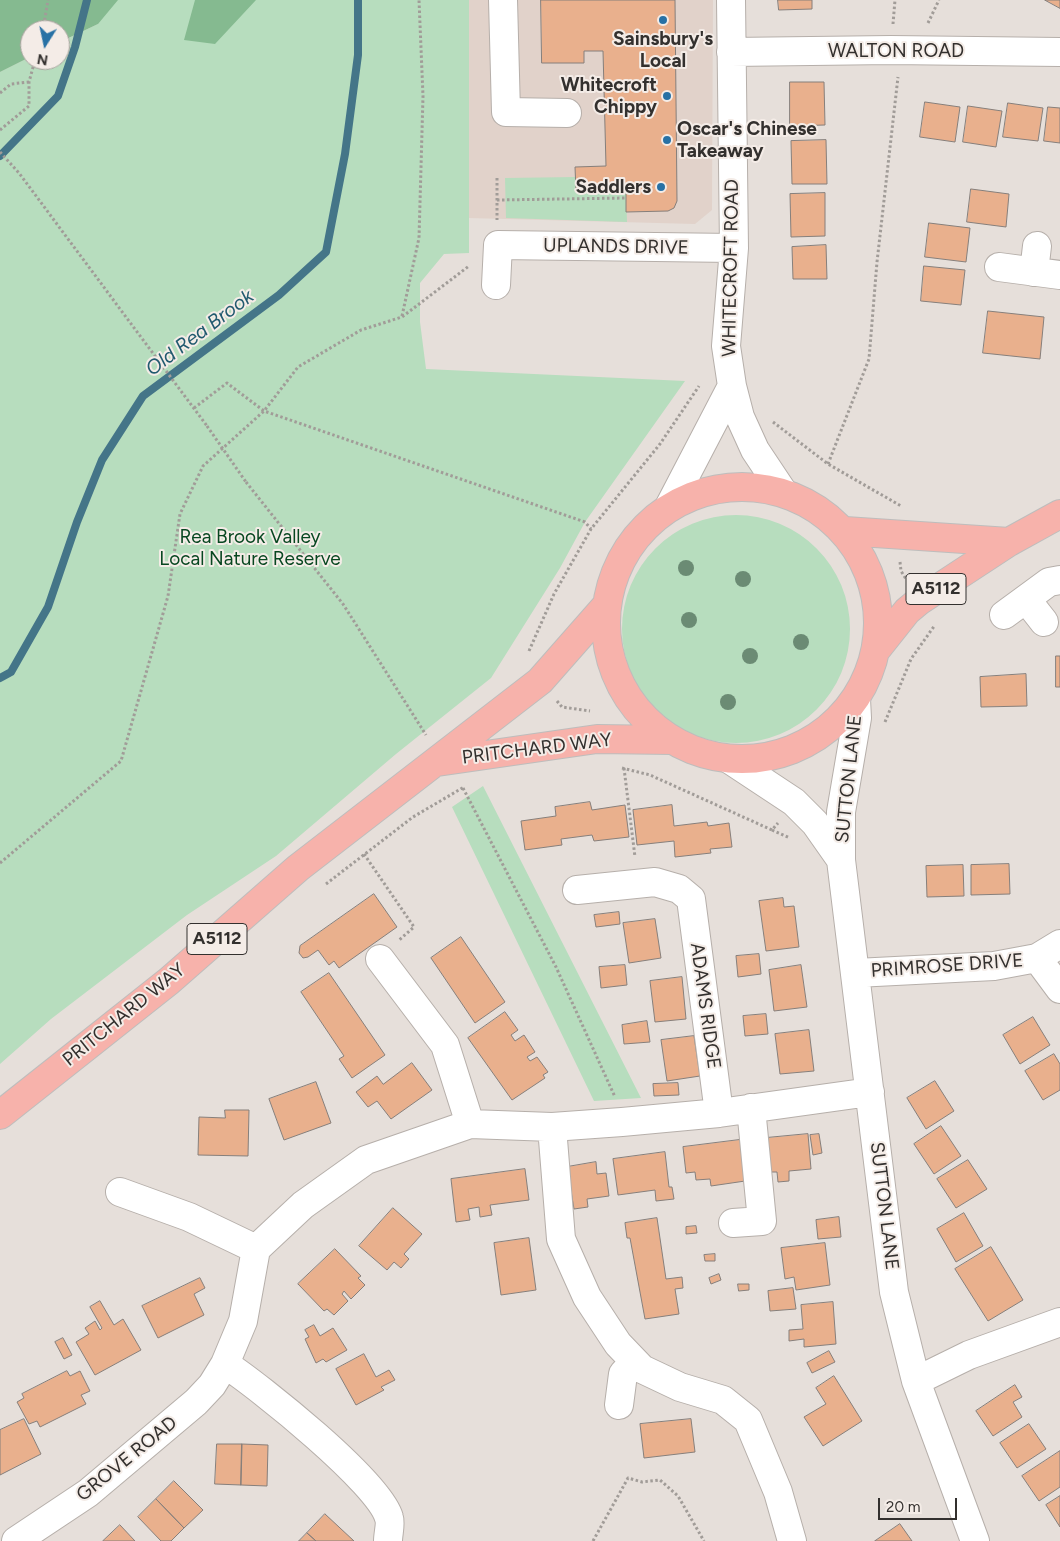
<!DOCTYPE html>
<html>
<head>
<meta charset="utf-8">
<style>
	body { margin:0 }
	#map { position:relative; width:1060px; height:1541px; overflow:hidden; background:#e6dfda; font-family:Figtree,sans-serif }
	canvas { display:block }
	.north { position:absolute; left:20px; top:20px; width:50px; height:50px; box-sizing:border-box; background:#f4ece7; border:1px solid #a7a19d; border-radius:50%; rotate:190deg; font-size:14px; font-weight:700; line-height:20px; text-align:center; color:#33302e }
	.north::after { content:''; display:block; margin:auto; width:18px; height:22px; background:#2871a5; clip-path:polygon(50% 0,100% 100%,50% 72%,0 100%) }
	.scale { position:absolute; left:878px; top:1498px; width:79px; height:22px; box-sizing:border-box; border:2px solid #33302e; border-top:0; padding-left:6px; font-size:15px; line-height:18px; white-space:nowrap; color:#33302e; -webkit-text-stroke:4px #f4ece7; paint-order:stroke }
</style>
</head>
<body>
<div id="map">
<canvas width="1060" height="1541"></canvas>
<div class="north">N</div>
<div class="scale">20 m</div>
</div>
<script>
const context = document.querySelector('canvas').getContext('2d');
context.lineJoin = 'round';
function paint(path, color) { context.fillStyle = color; context.fill(path, 'evenodd'); }
function strokePath(path, color, width, dash) { context.strokeStyle = color; context.lineWidth = width; context.lineCap = dash ? 'butt' : 'round'; context.setLineDash(dash || []); context.stroke(path); }
function write(font, color, halo, rows, align = 'center') {
  context.font = font + ' Figtree,sans-serif'; context.lineWidth = 4; context.setLineDash([]); context.textBaseline = 'middle'; context.strokeStyle = halo; context.fillStyle = color; for (const [text, x, y, turn = 0] of rows) {
    context.save(); context.translate(x, y); context.rotate((+turn || 0) * Math.PI / 180); context.textAlign = isNaN(turn) ? turn : align; if (halo) context.strokeText(text, 0, 0); context.fillText(text, 0, 0); context.restore();
  }
}
const built = new Path2D(`
	M469 0H713L712 210 695 224 468 218Z`);
const green = new Path2D(`
	M75 0H469V253L444 254 420 283V322L426 369 685 381 585 522 560 568 491 678 396 754 276 856 187 915 51 1019 0 1064V72L30 57V60H60V42L98 24Z
	M576 177V191L626 190 627 222 506 218 505 178Z
	M622 629a114 114 0 1 1 228 0a114 114 0 1 1-228 0Z
	M483 786 641 1098 594 1101 452 807Z`);
const forest = new Path2D(`
	M0 0H118L98 24 60 42V30H30V57L0 72Z
	M195 0H256L215 44 184 40Z`);
const stream = new Path2D(`
	M0 156 58 96 75 47 87 0
	M0 678 11 672 48 607 77 522 102 460 143 396 279 295 326 252 345 154 358 55V0`);
const building = new Path2D(`
	M541 0H675L677 201 674 208 668 211 626 212V190L576 191 575 167 606 166 603 51H584V63H542Z
	M778 0H812V9L779 10Z
	M1045 0H1060V8Z
	M790 82H824L825 125 790 126Z
	M925 102 960 107 955 142 920 137Z
	M1008 103 1043 108 1038 141 1003 137Z
	M968 106 1002 111 996 147 963 142Z
	M1048 107 1060 108V143L1044 141Z
	M826 140 827 184H792L791 141Z
	M971 189 1009 194 1006 227 967 222Z
	M825 193V236L791 237 790 194Z
	M929 223 970 228 966 262 925 257Z
	M826 245 827 279H793L792 247Z
	M924 266 965 270 961 305 921 301Z
	M988 311 1044 317 1040 359 983 353Z
	M1056 656H1060V687H1056Z
	M1026 674 1027 706 981 707 980 677Z
	M590 802 592 810 625 805 629 837 594 841 592 835 561 839 562 845 525 850 521 821 556 816 555 807Z
	M672 805 674 826 707 822 708 826 729 823 732 847 710 849 711 853 675 857 674 841 637 845 633 810Z
	M1009 864 1010 894 971 895V865Z
	M963 865 964 896 927 897 926 866Z
	M374 894 397 927 339 968 334 961 329 965 318 950 308 957 303 958 299 953 300 946Z
	M783 898 784 907 794 906 799 947 766 951 759 901Z
	M619 912 620 924 596 927 594 915Z
	M655 919 661 958 629 963 623 923Z
	M461 937 505 1002 475 1023 431 958Z
	M759 954 761 974 738 977 736 956Z
	M625 965 627 985 601 988 599 967Z
	M801 965 807 1007 774 1011 769 970Z
	M329 973 385 1055 352 1078 339 1059 344 1056 301 992Z
	M682 977 686 1019 655 1022 650 981Z
	M505 1012 518 1030 511 1035 515 1041 524 1035 535 1052 527 1057 530 1061 537 1057 548 1072 543 1075 545 1078 512 1100 468 1038Z
	M766 1014 768 1034 745 1036 743 1016Z
	M1033 1017 1050 1045 1020 1064 1003 1035Z
	M647 1021 650 1042 624 1044 622 1025Z
	M809 1030 814 1071 780 1074 775 1034Z
	M694 1036 700 1076 667 1081 661 1040Z
	M1054 1054 1060 1064V1090L1043 1100 1025 1071Z
	M412 1063 432 1090 391 1119 377 1101 368 1107 356 1092 377 1076 383 1084Z
	M935 1081 954 1111 926 1129 907 1098Z
	M316 1082 331 1123 284 1140 269 1099Z
	M678 1083 679 1095 654 1096 653 1084Z
	M225 1110H249L248 1156 198 1155 199 1117 225 1118Z
	M941 1126 961 1156 934 1174 914 1144Z
	M808 1134 811 1169 789 1171V1181L778 1182 777 1172H769L766 1138Z
	M819 1134 822 1153 813 1155 810 1135Z
	M747 1139 752 1180 711 1186 710 1179 696 1180 695 1172 686 1173 683 1147Z
	M665 1152 669 1187H672L674 1199 656 1201 655 1190 618 1195 613 1159Z
	M968 1160 987 1189 956 1208 937 1179Z
	M596 1162 597 1174 606 1173 609 1196 587 1199 588 1207 574 1209 567 1167Z
	M525 1169 529 1200 490 1205 492 1215 480 1217 479 1207 468 1209 470 1220 456 1222 451 1179Z
	M393 1208 422 1234 404 1254 409 1259 401 1268 394 1262 387 1270 359 1246Z
	M964 1213 983 1246 956 1262 937 1229Z
	M839 1217 841 1237 818 1239 816 1220Z
	M657 1218 666 1279 682 1277 683 1288 675 1289 679 1314 645 1319 630 1238H627L625 1223Z
	M696 1226 697 1233 686 1234V1227Z
	M529 1238 536 1290 501 1295 494 1243Z
	M825 1243 830 1285 796 1290 794 1277 785 1279 781 1248Z
	M991 1247 1023 1300 988 1321 955 1269Z
	M335 1249 361 1276 358 1278 365 1285 351 1299 344 1291 342 1294 348 1301 334 1315 327 1309 324 1311 298 1284Z
	M715 1254V1261H705L704 1255Z
	M719 1274 721 1280 711 1284 709 1278Z
	M200 1278 205 1288 194 1294 204 1315 158 1338 142 1306Z
	M738 1284H749V1290L739 1291Z
	M793 1288 796 1309 770 1311 768 1291Z
	M100 1301 114 1325 123 1319 141 1350 95 1375 76 1342 89 1334 85 1328 95 1321 100 1330 102 1328 90 1307Z
	M833 1302 836 1344 804 1347V1339L789 1341V1330L803 1329 801 1305Z
	M314 1325 320 1336 333 1328 347 1350 326 1362 323 1359 316 1363 305 1339 309 1337 305 1330Z
	M63 1338 72 1355 64 1359 55 1342Z
	M829 1351 835 1362 812 1373 807 1363Z
	M364 1354 376 1377 389 1370 395 1380 381 1387 384 1390 356 1405 336 1369Z
	M67 1371 70 1376 80 1371 90 1391 81 1395 86 1404 40 1427 37 1421 29 1424 17 1402 24 1398 22 1394Z
	M834 1376 862 1421 823 1446 804 1417 826 1404 816 1388Z
	M1015 1385 1022 1397 1013 1402 1022 1417 993 1436 976 1411Z
	M24 1419 41 1454 0 1475V1430Z
	M691 1419 695 1452 644 1458 640 1424Z
	M1029 1424 1046 1449 1017 1468 1000 1443Z
	M217 1444H242L241 1485 215 1484Z
	M242 1444 268 1445 267 1486 241 1485Z
	M1060 1451V1487L1039 1501 1022 1476Z
	M174 1481 203 1510 184 1528 156 1499Z
	M1060 1496V1527L1046 1505Z
	M156 1499 184 1528 171 1541H161L138 1517Z
	M325 1514 354 1541H316L307 1533Z
	M900 1524 912 1541H875Z
	M120 1525 135 1541H103Z
	M307 1533 316 1541H299Z`);
const path = new Path2D(`
	M928 23 939 0
	M893 24 895 0
	M43 30 48 0
	M0 93 11 84 29 82
	M0 130 29 106V82L35 60
	M0 152 19 173 207 426
	M497 178V220
	M497 200 626 198
	M402 316 419 238 423 96 419 0
	M194 408 227 383 264 411 585 522 591 529
	M773 422 828 464 901 506
	M828 464 869 359 877 262 898 77
	M246 482 343 604 426 735
	M900 562 901 571 906 579
	M529 651 554 594 591 529 660 444 699 386
	M557 701 562 707 590 711
	M885 722 911 659 935 625
	M622 768 650 775 772 830 778 823
	M624 768 635 857
	M463 788 556 967 615 1097
	M772 830 790 838
	M364 854 414 927 398 941
	M0 863 121 761 168 596 180 514 203 466 264 411 298 367 361 330 402 317 469 266
	M326 884 413 817 464 787
	M593 1541 628 1478 642 1482 660 1480 678 1496 704 1541`);
const minor = new Path2D(`
	M503 0 506 112 567 113
	M731 0 734 248 726 346 732 386 740 417 755 450 783 492
	M731 52 891 50 1060 52
	M999 267 1060 275
	M1034 272 1037 246
	M496 285 498 245 734 248
	M670 505 732 386
	M1026 599 1044 622
	M1004 615 1049 582 1060 580
	M856 699 857 718 841 812V860L894 1292 916 1381 975 1541
	M729 759 794 802 815 823 841 860
	M577 890 655 882 679 889 691 899 719 1113
	M1037 958 1060 989
	M380 959 445 1045 470 1124
	M856 973 994 966 1037 958 1060 944
	M552 1127 561 1239 587 1297 618 1344 642 1369 680 1387 723 1400 748 1420 778 1492 792 1541
	M120 1192 189 1217 256 1249
	M733 1223 762 1221 751 1108
	M225 1364C259 1386 380 1483 389 1518 391 1524 388 1534 388 1541
	M916 1381 969 1355 1060 1322
	M619 1405 623 1374 634 1362
	M16 1541 88 1493 196 1402 212 1385 225 1364 243 1321 256 1249 303 1205 366 1160 470 1124 552 1127 622 1122 719 1113 870 1092`);
const major = new Path2D(`
	M606 623a136 136 0 1 1 272 0a136 136 0 1 1-272 0Z
	M845 531 1009 542
	M876 650 907 611 919 601 1009 542 1060 514
	M437 762 597 739 672 740
	M0 1115 169 981 298 868 540 681 606 606`);
const pathBridge = new Path2D(`
	M207 426 246 482`);
const trees = [
	[686,568],
	[743,579],
	[689,620],
	[801,642],
	[750,656],
	[728,702]
];
const markers = [
	[663,20,5,"#2871a5"],
	[667,96,5,"#2871a5"],
	[667,140,5,"#2871a5"],
	[661,187,5,"#2871a5"]
];
const shields = [
	[936,589,60],
	[217,939,60]
];
const shieldNames = [
	["A5112",936,589],
	["A5112",217,939]
];
const poiNames = [
	["Sainsbury's",663,39,"center"],
	["Local",663,61,"center"],
	["Whitecroft",657,85],
	["Chippy",657,107],
	["Oscar's Chinese",677,129,"left"],
	["Takeaway",677,151,"left"],
	["Saddlers",651,187]
];
const streetNames = [
	["WALTON ROAD",896,51],
	["UPLANDS DRIVE",616,247,1],
	["WHITECROFT ROAD",731,268,-89],
	["PRITCHARD WAY",537,749,-7],
	["SUTTON LANE",849,779,-84],
	["PRIMROSE DRIVE",947,966,-4],
	["ADAMS RIDGE",705,1006,82],
	["PRITCHARD WAY",124,1015,-39],
	["SUTTON LANE",884,1206,83],
	["GROVE ROAD",127,1459,-39]
];
const parkNames = [
	["Rea Brook Valley",250,537],
	["Local Nature Reserve",250,559]
];
const waterNames = [
	["Old Rea Brook",200,333,-37]
];
paint(built, '#e1d2ca');
paint(green, '#b7ddbe');
paint(forest, '#85ba90');
strokePath(stream, '#447588', 8);
paint(building, '#e9b08d');
strokePath(building, '#867f7b', 1);
strokePath(minor, '#b6afaa', 30);
strokePath(major, '#bebdbc', 30);
strokePath(path, '#a19c98', 3, [2.5, 2.5]);
strokePath(minor, '#fff', 28);
strokePath(major, '#f7b2ab', 28);
strokePath(pathBridge, '#a19c98', 3, [2.5, 2.5]);
context.fillStyle = '#6b8b74';
for (const [x, y] of trees) { context.beginPath(); context.arc(x, y, 8, 0, 2 * Math.PI); context.fill(); }
for (const [x, y, r, color] of markers) { const dot = new Path2D(); dot.arc(x, y, r, 0, 2 * Math.PI); context.fillStyle = color; context.fill(dot); strokePath(dot, '#f4ece7', 2); }
for (const [x, y, w] of shields) { const box = new Path2D(); box.roundRect(x - w / 2, y - 15.5, w, 31, 4); context.fillStyle = '#f4ece7'; context.fill(box); strokePath(box, '#33302e', 1); }
write('bold 18px', '#33302e', null, shieldNames);
write('bold 19px', '#33302e', '#f4ece7', poiNames, 'right');
write('19px', '#33302e', '#f4ece7', streetNames);
write('19px', '#074720', '#f4ece7', parkNames);
write('italic 20px', '#215a6f', '#f4ece7', waterNames);
</script>
</body>
</html>
